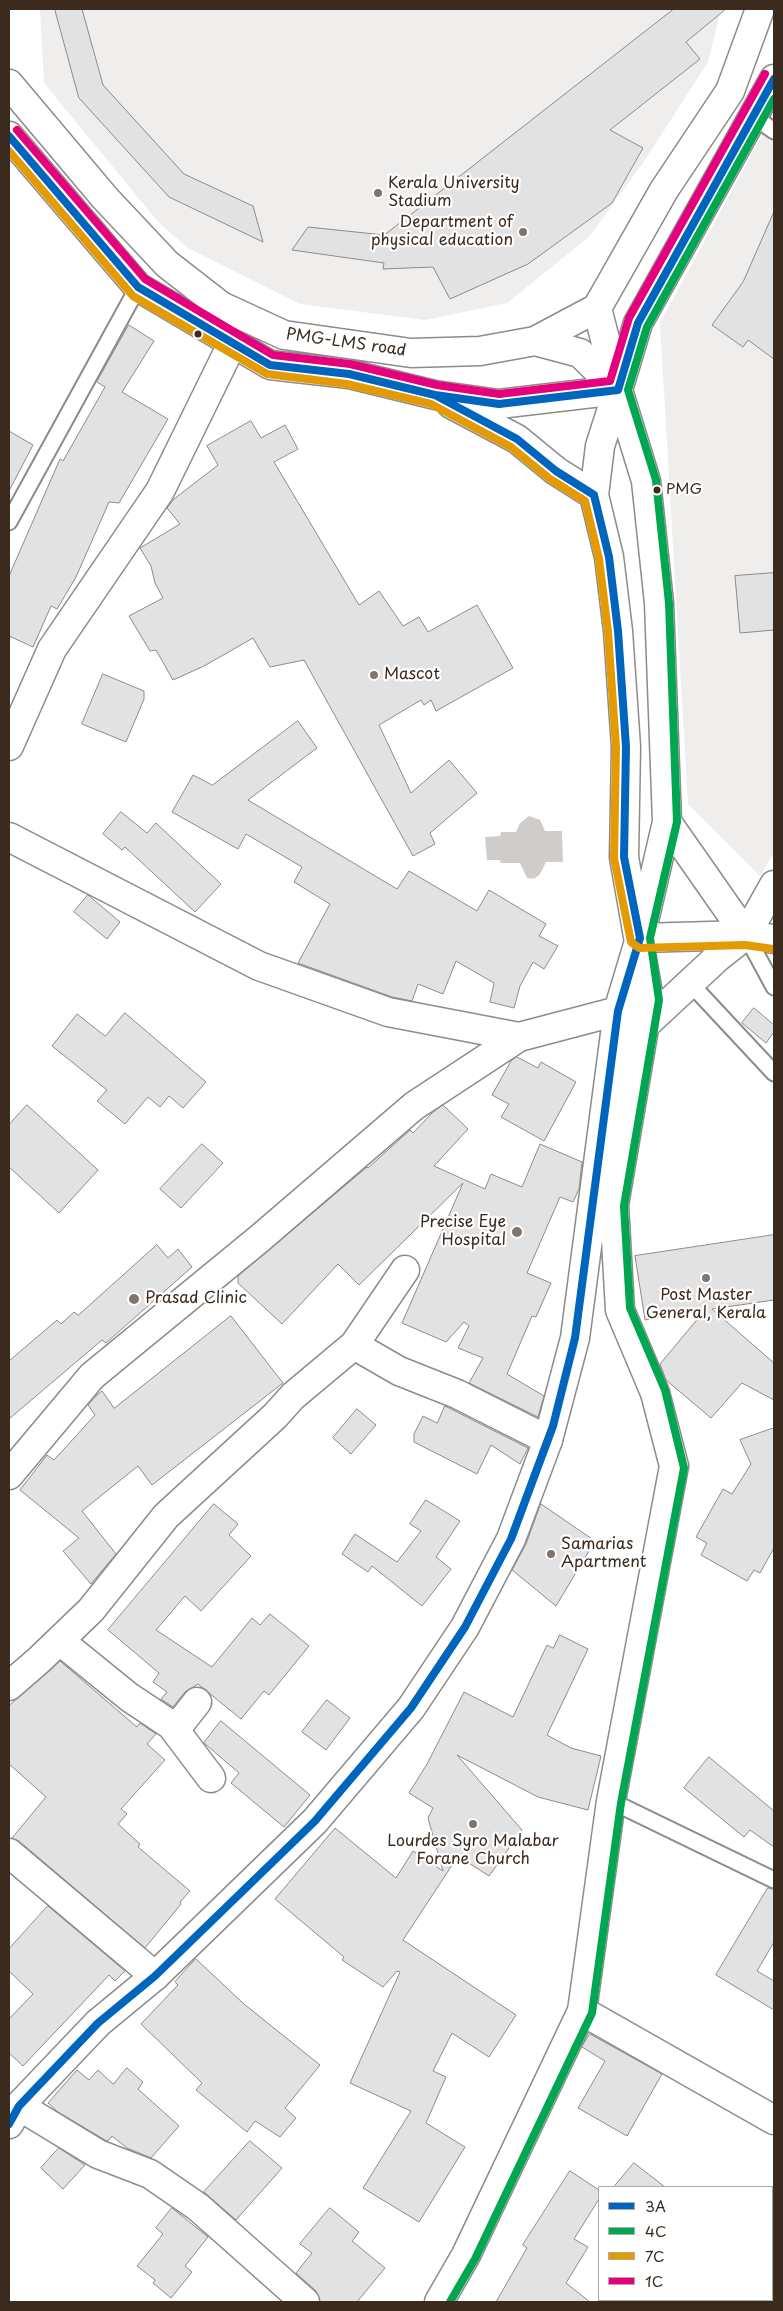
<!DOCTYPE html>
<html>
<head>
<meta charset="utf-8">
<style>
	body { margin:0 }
	#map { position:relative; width:783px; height:2311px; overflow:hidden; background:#fff; font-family:"Playpen Sans",sans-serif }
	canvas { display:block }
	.frame { position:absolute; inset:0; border:10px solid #3b2a1e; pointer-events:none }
	.legend { position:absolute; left:598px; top:2186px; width:175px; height:115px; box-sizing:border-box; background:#fff; border:1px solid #b1aaa5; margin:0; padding:6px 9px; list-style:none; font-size:15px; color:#3b2a1e }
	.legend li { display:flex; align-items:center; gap:10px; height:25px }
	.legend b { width:25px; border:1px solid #b1aaa5 }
</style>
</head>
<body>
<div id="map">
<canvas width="783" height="2311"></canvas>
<div class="frame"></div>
<ul class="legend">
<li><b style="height:6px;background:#0065bd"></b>3A</li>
<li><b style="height:6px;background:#00a651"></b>4C</li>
<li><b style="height:6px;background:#e49a03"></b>7C</li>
<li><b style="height:6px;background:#e5007d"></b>1C</li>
</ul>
</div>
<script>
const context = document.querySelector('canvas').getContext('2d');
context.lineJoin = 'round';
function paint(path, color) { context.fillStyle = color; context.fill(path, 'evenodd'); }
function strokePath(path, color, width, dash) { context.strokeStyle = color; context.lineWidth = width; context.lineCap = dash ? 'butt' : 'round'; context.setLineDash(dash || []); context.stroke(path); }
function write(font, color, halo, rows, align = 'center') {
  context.font = font + ' "Playpen Sans",sans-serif'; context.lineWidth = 4.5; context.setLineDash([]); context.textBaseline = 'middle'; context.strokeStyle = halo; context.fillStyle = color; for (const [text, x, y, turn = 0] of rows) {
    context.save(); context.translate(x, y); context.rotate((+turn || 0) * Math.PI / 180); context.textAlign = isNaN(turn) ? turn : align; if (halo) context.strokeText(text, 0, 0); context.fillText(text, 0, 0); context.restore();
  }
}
const built = new Path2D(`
	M40 9H721L708 62 643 163 589 237 507 303 425 320 300 304 188 248 159 223 44 83Z
	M774 113V853L760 876 688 804 660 323Z`);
const water = new Path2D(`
	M529 816 540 820 545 831H562L563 862H546C541 871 540 881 527 878L520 863H501L500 860H487L485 837 500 836 501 832H516L520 823Z`);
const building = new Path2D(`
	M55 9H82L103 85 184 174 253 206 263 242 169 197 79 98Z
	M674 9H726L686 42 700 59 610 130 643 148 612 203 528 264 450 299 433 267 383 269 384 263 292 250 308 227 384 235Z
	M774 212V359L748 340 743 347 712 325 743 282Z
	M129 325 154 341 122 392 168 419 119 503 109 502 76 577 57 609 51 606 33 647 9 636V576L60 459 63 461 105 387 97 382Z
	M251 421 261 438 285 425 298 449 274 462 359 605 379 591 403 626 419 617 428 632 477 605 513 668 436 711 431 700 424 705 421 700 379 725 411 793 449 760 477 793 430 833 435 844 413 856 304 660 270 667 253 638 204 666 173 680 156 650 150 651 129 616 163 598 155 583 151 566 140 548 180 524 167 508 174 499 218 465 207 446Z
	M9 431 33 445 9 491Z
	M774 573V630L740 633 735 576Z
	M103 674 144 691V699L126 742 82 724Z
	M298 721 317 748 248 800 397 889 409 871 477 911 489 890 546 924 539 936 558 946 544 969 533 962 520 986 514 1008 490 1002 494 983 456 961 443 994 418 984 412 1001 392 997 298 963 330 904 294 882 302 867 246 834 238 849 172 812 193 775 212 785Z
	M121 812 147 833 156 823 221 884 195 912 125 847 122 850 103 834Z
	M88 895 120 922 107 939 74 912Z
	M754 1008 774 1025V1032L766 1043 742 1023Z
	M125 1013 206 1082 183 1108 169 1096 160 1107 148 1097 125 1124 97 1101 107 1090 52 1046 77 1014 105 1036Z
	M517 1057 538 1068 541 1062 576 1082 544 1141 501 1117 509 1104 492 1095 511 1061Z
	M27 1105 98 1170 59 1213 9 1167V1125Z
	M443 1105 468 1129 434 1166 485 1189 491 1174 522 1187 540 1144 582 1162 579 1189 573 1202 560 1197 527 1273 551 1283 536 1317 532 1316 507 1374 544 1396 538 1417 469 1383 483 1358 458 1348 469 1326 464 1322 446 1342 402 1323 463 1183 359 1285 338 1264 282 1324 238 1283V1276L367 1167 368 1168 410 1130 413 1133 432 1113Z
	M202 1144 223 1163 181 1208 160 1189Z
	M774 1235V1300L712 1309 774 1363V1400L742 1383 711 1418 666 1380 660 1364 705 1310 645 1320 635 1256Z
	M157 1245 168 1258 178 1249 192 1267 106 1343 102 1340 9 1419V1361L57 1320 61 1324 74 1312 78 1315Z
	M231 1316 283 1383 152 1485 138 1466 82 1511 116 1554 91 1584 63 1551 79 1538 20 1490 47 1455 54 1460 95 1415 88 1405 97 1395 102 1391 114 1408Z
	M445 1406 528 1448 520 1464 491 1445 477 1474 414 1442V1434L423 1416 437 1423Z
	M357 1409 376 1425 351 1454 333 1438Z
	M774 1428V1548L760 1573 754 1570 747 1581 701 1555 707 1543 696 1537 723 1489 732 1494 751 1464 740 1440Z
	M426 1500 460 1521 436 1557 451 1569 422 1606 372 1566 368 1572 342 1554 355 1534 397 1562 421 1531 410 1524Z
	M214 1504 238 1524 229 1535 251 1556 201 1611 185 1596 156 1630 212 1667 252 1618 260 1625 270 1614 309 1646 269 1695 264 1691 241 1719 198 1684 185 1692 173 1707 161 1699 167 1692 153 1682 159 1673 108 1630Z
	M541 1504 595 1541 556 1606 512 1570 526 1544Z
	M560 1635 588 1649 547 1735 571 1748 601 1756 588 1810 538 1797 457 1755 522 1830 489 1876 458 1856 403 1940 516 2015 489 2057 452 2033 433 2071 446 2077 426 2123 465 2147 419 2222 363 2188 411 2111 350 2083 400 1972 397 1971 383 1987 342 1960 344 1957 275 1899 335 1828 396 1878 413 1851 443 1871 428 1818 433 1808 409 1793 427 1764 464 1692 513 1717 547 1645 553 1648Z
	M60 1661 137 1727 140 1723 156 1734 147 1744 165 1760 121 1809 127 1814 118 1824 140 1844 138 1847 190 1891 180 1902 181 1904 145 1948 19 1841 12 1838 46 1797 9 1764V1706Z
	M327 1700 350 1718 326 1750 302 1732Z
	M221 1721 310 1795 284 1827 231 1783 239 1773 204 1743Z
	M709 1757 774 1811V1847L750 1830 744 1837 684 1788Z
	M768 1888 774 1889V1942L757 1971 774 1981V2010L716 1975Z
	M48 1906 125 1971 115 1981 109 1975 23 2066 9 2053V2019L33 1994 9 1971V1949Z
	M196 1959 244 2004 320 2065 285 2108 296 2118 280 2137 255 2121 247 2132 196 2090 202 2083 141 2024 178 1985 175 1982Z
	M590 2034 662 2074 627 2136 578 2108 605 2061 582 2047Z
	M127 2068 143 2082 138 2089 179 2126 151 2158 127 2148 112 2136 108 2141 105 2140 58 2112 48 2103 77 2070 89 2080 98 2070 113 2084Z
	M250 2141 282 2168 236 2220 204 2192Z
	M59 2148 85 2165 63 2189 41 2168Z
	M634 2163 665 2187H614Z
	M570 2171 599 2190V2199L574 2239 588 2247 566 2283 590 2302H496L527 2248 523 2245Z
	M172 2208 208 2237 185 2266 192 2272 171 2298 153 2283 155 2280 137 2266 163 2234 156 2228Z
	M330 2208 359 2232 352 2241 385 2268 357 2302H320L316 2291 296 2273 312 2253 300 2244Z`);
const service = new Path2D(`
	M753 116 774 131
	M9 522 138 287
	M746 935 774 987
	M690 983 774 1073
	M611 1801 774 1880`);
const minor = new Path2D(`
	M9 746 52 649 160 491 232 344
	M9 837 259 966 388 1012 519 1037
	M354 1345 405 1270
	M60 1641 129 1697 171 1725 211 1778
	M9 1686 39 1660 91 1610 166 1516 275 1416 293 1396 354 1345 399 1371 457 1394 548 1440
	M175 1730 197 1702
	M9 1853 155 1976
	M582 2011 774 2120
	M19 2106 98 2154 150 2174 198 2207 305 2302`);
const tertiary = new Path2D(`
	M746 935 774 885
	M9 1475 92 1376 259 1239 414 1106 519 1037 618 1011 647 1017`);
const secondary = new Path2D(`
	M640 938 746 935 774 939`);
const primary = new Path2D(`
	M9 84 105 198 167 264 221 306 284 335 411 353 480 351 535 341 580 353 618 390
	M9 136 138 287 270 365 349 374 435 395 499 404 618 390
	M535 341 597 308
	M451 404 517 439 556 471 594 495
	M646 1024 718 957 746 935 667 822
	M9 2124 19 2106 98 2023 155 1976 315 1821 411 1708 465 1627 511 1539 548 1440 575 1338 618 1011 640 938 667 822 659 603 646 481 618 390 638 323 774 79
	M439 2302 466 2255 582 2011 611 1801 674 1466 655 1393 620 1310 614 1205 649 999 624 857 626 747 618 631 609 557 594 495 600 446 618 390 597 308 664 190 730 91 760 9`);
const bus1 = new Path2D(`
	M9 136 138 287 270 365 349 374 435 395 499 404 618 390 638 323 774 79
	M9 2124 19 2106 98 2023 155 1976 315 1821 411 1708 465 1627 511 1539 553 1426 575 1338 618 1011 640 938 624 857 626 747 618 631 609 557 594 495 556 471 517 439 435 395`);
const bus2 = new Path2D(`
	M450 2302 475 2259 592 2013 621 1803 684 1468 665 1390 630 1308 624 1206 659 1000 650 938 677 822 669 603 656 480 628 390 647 327 774 99`);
const bus3 = new Path2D(`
	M9 151 133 296 267 374 347 384 431 404 511 447 550 479 585 501 599 559 608 632 616 747 614 858 631 942 639 948 745 945 773 949`);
const bus4 = new Path2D(`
	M17 130 145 279 273 355 350 364 437 385 499 394 610 381 629 318 765 74`);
const markers = [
	[378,193,5,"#80756d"],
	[523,232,5,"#80756d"],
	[198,334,4.5,"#3b2a1e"],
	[657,490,4.5,"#3b2a1e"],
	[374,675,5,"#80756d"],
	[517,1232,6,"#80756d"],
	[706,1278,5,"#80756d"],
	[134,1299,6,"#80756d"],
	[551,1554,5,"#80756d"],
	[473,1824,5,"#80756d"]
];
const busNames = [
	["PMG",666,490]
];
const poiNames = [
	["Kerala University",388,184],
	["Stadium",388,202],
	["Department of",513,223,"right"],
	["physical education",513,241,"right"],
	["Mascot",384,675],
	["Precise Eye",506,1223,"right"],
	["Hospital",506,1241,"right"],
	["Post Master",706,1296,"center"],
	["General, Kerala",706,1314,"center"],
	["Prasad Clinic",145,1299],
	["Samarias",561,1545],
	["Apartment",561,1563],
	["Lourdes Syro Malabar",473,1842,"center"],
	["Forane Church",473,1860,"center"]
];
const streetNames = [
	["PMG-LMS road",346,343,8]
];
paint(built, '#efeeed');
paint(water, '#d0ccca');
paint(building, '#e3e2e2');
strokePath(building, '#8e8b88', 1);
strokePath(service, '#8e8b88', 19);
strokePath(minor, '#8e8b88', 31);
strokePath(tertiary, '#8e8b88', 31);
strokePath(secondary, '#8e8b88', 31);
strokePath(primary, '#8e8b88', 31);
strokePath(service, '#fff', 15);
strokePath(minor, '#fff', 28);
strokePath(tertiary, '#fff', 28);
strokePath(secondary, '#fff', 28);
strokePath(primary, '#fff', 28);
strokePath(bus1, '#0065bd', 8);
strokePath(bus2, '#00a651', 8);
strokePath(bus3, '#e49a03', 8);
strokePath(bus4, '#e5007d', 8);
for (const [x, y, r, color] of markers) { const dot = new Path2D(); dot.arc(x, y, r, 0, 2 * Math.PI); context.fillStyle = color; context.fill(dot); strokePath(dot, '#fff', 2); }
write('15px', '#3b2a1e', '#fff', busNames, 'left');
write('16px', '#3b2a1e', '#fff', poiNames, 'left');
write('16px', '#3b2a1e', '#fff', streetNames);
</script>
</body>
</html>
